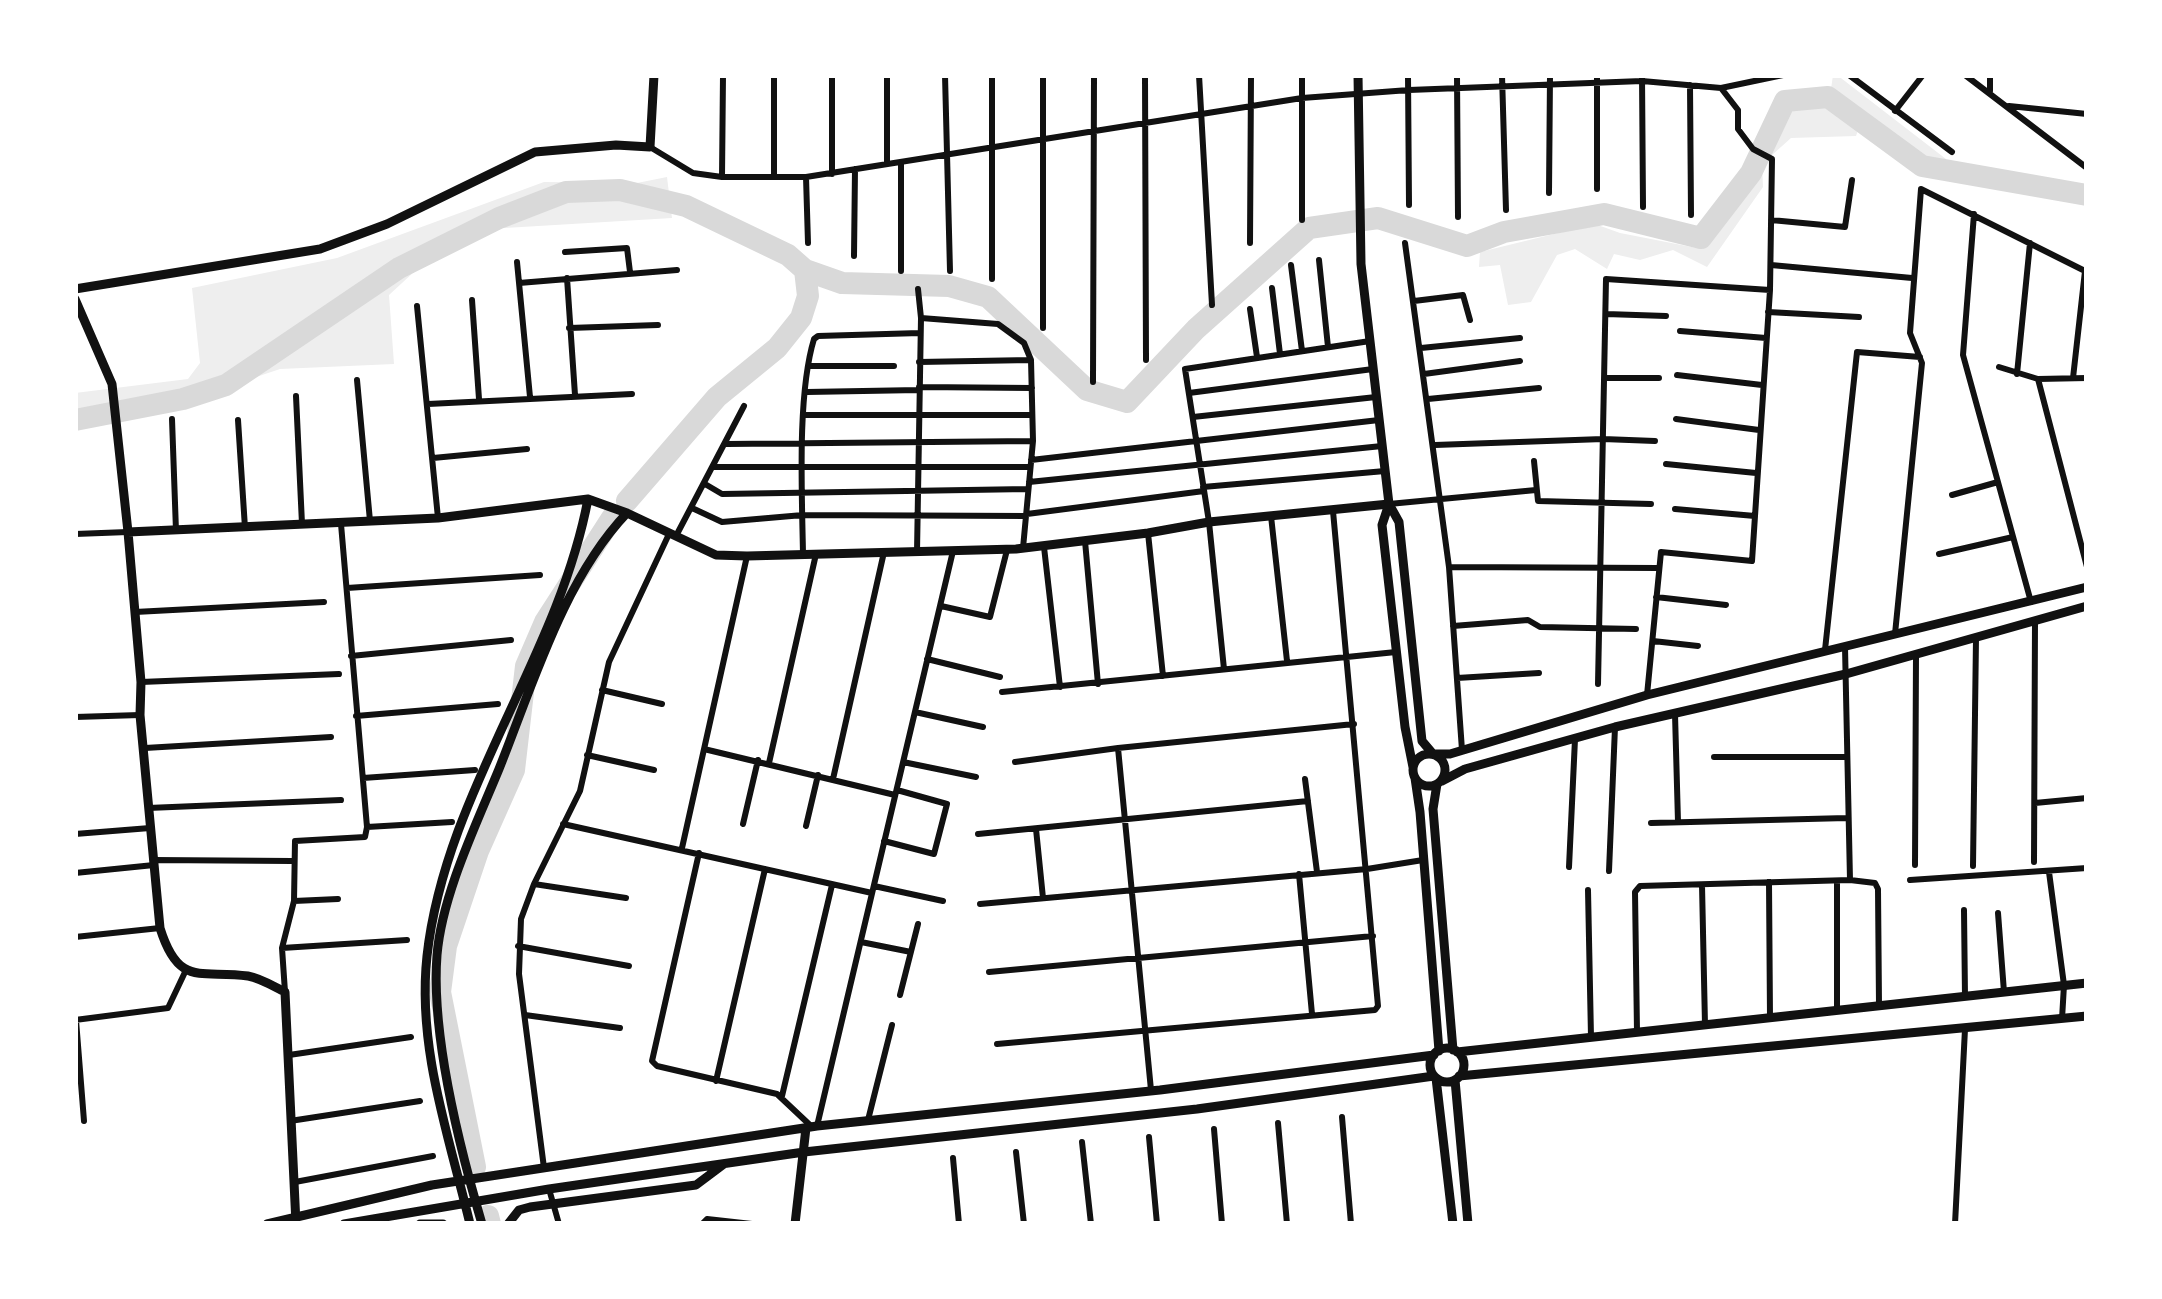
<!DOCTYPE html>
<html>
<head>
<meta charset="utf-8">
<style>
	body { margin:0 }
	#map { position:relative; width:2162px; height:1299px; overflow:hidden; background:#fff; font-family:Commissioner,sans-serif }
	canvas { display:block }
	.frame { position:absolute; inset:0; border:78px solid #fff; pointer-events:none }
</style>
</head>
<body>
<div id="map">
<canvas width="2162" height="1299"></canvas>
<div class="frame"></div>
</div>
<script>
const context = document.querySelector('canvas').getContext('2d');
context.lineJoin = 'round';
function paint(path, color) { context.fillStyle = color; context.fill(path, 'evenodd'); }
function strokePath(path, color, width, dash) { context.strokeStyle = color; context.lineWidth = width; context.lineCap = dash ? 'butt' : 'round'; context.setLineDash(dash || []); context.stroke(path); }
const green = new Path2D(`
	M1833 75H1837L1946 159 1936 168 1830 96Z
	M1794 106H1828L1860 124 1856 136 1791 138 1762 164 1763 187 1707 267 1673 250 1640 260 1614 254 1607 269 1575 249 1557 255 1531 302 1508 305 1500 265 1479 267 1480 252 1595 224 1620 233 1697 248 1727 216 1768 135Z
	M667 177 672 218 488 229 415 271 389 295 394 364 280 369 179 403 75 422V393L188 379 200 363 192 288 337 258 544 182 637 183Z`);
const river = new Path2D(`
	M805 270 842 283 949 286 988 297 1087 390 1127 402 1196 329 1309 228 1378 218 1467 246 1504 232 1604 214 1701 238 1751 173 1785 101 1828 97 1922 166 2087 195
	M75 420 183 399 226 385 399 268 499 218 566 192 620 190 686 206 788 255 805 270 808 296 801 318 777 348 717 397 627 501
	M475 1167 440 992 446 946 478 851 514 770 526 666 545 622 612 518
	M488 1216 490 1224`);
const minor = new Path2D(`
	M774 75V177
	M887 75V163
	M945 75 950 271
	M992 75V279
	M1043 75V328
	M1145 75 1146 360
	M1199 75 1212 305
	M1408 75 1409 205
	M1457 75 1458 217
	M1502 75 1506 210
	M1642 75 1643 207
	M1849 75 1952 152
	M1965 75 2087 168
	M1690 85 1691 215
	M1721 88 1783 75
	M1990 91V75
	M2009 106 2087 114
	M1895 111 1923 75
	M650 147 693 173 722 177H806L1302 98 1409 90 1642 81 1721 88 1738 110V129L1753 149 1772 159 1770 290 1752 561 1661 552 1647 695
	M901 162V271
	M832 174V75
	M722 177 723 75
	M806 177 808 243
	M1597 189V75
	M1549 193 1550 75
	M1974 214 1963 355 2031 602
	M1302 220V75
	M1771 220 1845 227 1852 180
	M1250 243 1251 75
	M1405 243 1449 567 1462 750
	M565 252 627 248 630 272
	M854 256 855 169
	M1319 260 1328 347
	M517 262 530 397
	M1291 265 1302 351
	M1771 265 1912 278
	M567 278 575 395
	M519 283 677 270
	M1272 288 1280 354
	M472 300 479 399
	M1414 301 1463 295 1470 320
	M417 306 438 518
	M1250 309 1257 357
	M1768 312 1859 317
	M1606 314 1666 316
	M921 318 998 324 1024 343 1031 360 1033 441 1023 548
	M569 328 658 325
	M1680 331 1766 338
	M1421 348 1520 338
	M919 362 1031 360
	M808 366H894
	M1999 367 2038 379 2087 378
	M1424 374 1520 361
	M2017 374 2030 243
	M1677 375 1762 385
	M1605 378H1659
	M2073 378 2085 271
	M2038 379 2087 567
	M357 380 370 521
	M1093 382 1094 75
	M919 387 1032 388
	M807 392 919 390
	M1189 393 1373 369
	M296 396 302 524
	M1428 399 1539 388
	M428 404 632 394
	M805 415H1032
	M1193 417 1376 397
	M172 419 176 531
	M1676 419 1759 430
	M238 420 245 528
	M727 444 1033 441
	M1435 445 1603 439 1655 441
	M433 458 527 449
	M1031 460 1379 420
	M1534 461 1538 501 1651 504
	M1666 464 1756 473
	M715 467H1030
	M1029 482 1382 446
	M705 484 722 494 1028 489
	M1203 487 1385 471
	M1952 495 1998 482
	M1389 504 1536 490
	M692 508 722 522 803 515 1026 516
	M1675 509 1755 516
	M1027 514 1204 491
	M1271 516 1287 661
	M1148 533 1163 676
	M75 534 128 532
	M676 536 744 406
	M1085 541 1098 684
	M1044 547 1060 687
	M917 552 921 318 918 289
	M803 554C802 494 797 395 814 339L818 336 920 333
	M1939 554 2013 537
	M1449 567 1658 568
	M347 588 540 575
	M1656 597 1726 605
	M941 606 990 617 1007 550
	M135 612 324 602
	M1453 626 1528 620 1540 627 1636 629
	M1895 634 1922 363 1910 333 1921 189 2087 272
	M1653 641 1698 646
	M1845 647 1850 880
	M1825 650 1857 352 1920 357
	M351 656 511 640
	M927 659 1000 677
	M1224 669 1209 522 1185 369 1370 341
	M1457 678 1539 673
	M141 682 339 674
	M1598 684 1606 279 1770 290
	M602 690 662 704
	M1002 692 1396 652
	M915 712 983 727
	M1675 714 1678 822
	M356 716 498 704
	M75 717 140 715
	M145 748 331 737
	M1118 748 1151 1090
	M704 749 895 795
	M587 755 654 770
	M1714 757H1846
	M903 762 976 777
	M1015 762 1118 748 1354 724
	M769 763 816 554
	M363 778 475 770
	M833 779 884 552
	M1305 779 1317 872
	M2035 803 2087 798
	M148 808 341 800
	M1651 823 1847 818
	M563 824 872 893
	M743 824 758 760
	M806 826 818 775
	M367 827 452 822
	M1036 829 1043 898
	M75 834 150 828
	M978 834 1308 801
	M884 841 934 854 947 804 897 790
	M682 848 747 556
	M699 853 652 1061 657 1066 777 1094 811 1126
	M154 860 292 861
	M2034 862 2035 620
	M1915 865 1916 654
	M1973 866 1976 638
	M1569 867 1575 739
	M1609 871 1615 727
	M2049 872 2064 985 2062 1019
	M75 873 154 865
	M1299 874 1312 1014
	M1910 880 2087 868
	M1837 881V1010
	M1769 882 1770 1018
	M534 884 626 898
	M1702 885 1705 1025
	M874 886 943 901
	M1588 890 1591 1037
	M294 901 338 899
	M980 904 1367 869 1423 860
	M1964 910 1965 997
	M1998 913 2004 992
	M75 937 160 928
	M861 942 911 952
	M518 946 629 966
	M282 948 407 940
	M989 972 1373 936
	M285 992 282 948 294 901 295 841 365 837 367 827 341 524
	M900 995 918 924
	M525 1015 620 1028
	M75 1020 168 1008 186 970
	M76 1020 84 1121
	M1637 1032 1635 892 1640 886 1850 880 1875 883 1878 889 1879 1005
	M997 1044 1375 1010 1378 1006 1333 511
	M289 1055 411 1037
	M716 1081 765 869
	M782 1096 832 885
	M1342 1117 1351 1224
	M868 1120 892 1025
	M290 1121 420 1101
	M1278 1123 1287 1224
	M817 1126 953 551
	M1214 1129 1222 1224
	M1149 1137 1157 1224
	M1082 1142 1091 1224
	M1016 1152 1024 1224
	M953 1158 959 1224
	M544 1168 519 974 521 919 534 884 580 791 609 662 669 534
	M295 1182 433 1156
	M549 1189 559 1224
	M702 1224 707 1219 752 1224
	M1955 1224 1965 1029`);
const tertiary = new Path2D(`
	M1358 75 1361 264 1389 504 1382 525 1405 727 1413 767
	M75 289 320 249 387 224 535 152 616 145 650 147 654 75
	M75 299 112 384 128 532 141 682 140 715 160 928C179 989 202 969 248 976 260 978 273 986 285 992L296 1224
	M1389 504 1399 522 1422 741 1433 754H1450L1647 695 2087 587
	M128 532 438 518 588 499 627 513 716 555 747 556 1016 549 1148 533 1209 522 1389 504
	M1413 770a16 16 0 1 1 32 0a16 16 0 1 1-32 0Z
	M1415 778 1420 812 1439 1051
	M1442 781 1465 769 1615 727 1846 674 2087 606
	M1437 784 1433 809 1453 1050
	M1430 1065a17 17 0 1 1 34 0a17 17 0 1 1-34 0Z
	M1457 1052 2087 983
	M1459 1076 2087 1016
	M1436 1078 1453 1224
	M1455 1080 1468 1224
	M267 1224 432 1185 817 1126 1160 1090 1434 1055
	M344 1224 549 1189 804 1152 1197 1109 1434 1076
	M420 1224H443
	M470 1224C449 1136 417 1048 427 956 445 793 558 658 588 499
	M482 1224C460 1149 431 1033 437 955 442 895 476 825 499 769 533 684 564 579 627 513
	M508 1224 519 1210 530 1207 696 1185 724 1164
	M795 1224 806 1128`);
paint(green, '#eee');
strokePath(river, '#d9d9d9', 22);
strokePath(minor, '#111', 6);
strokePath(tertiary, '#111', 9);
</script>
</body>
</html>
